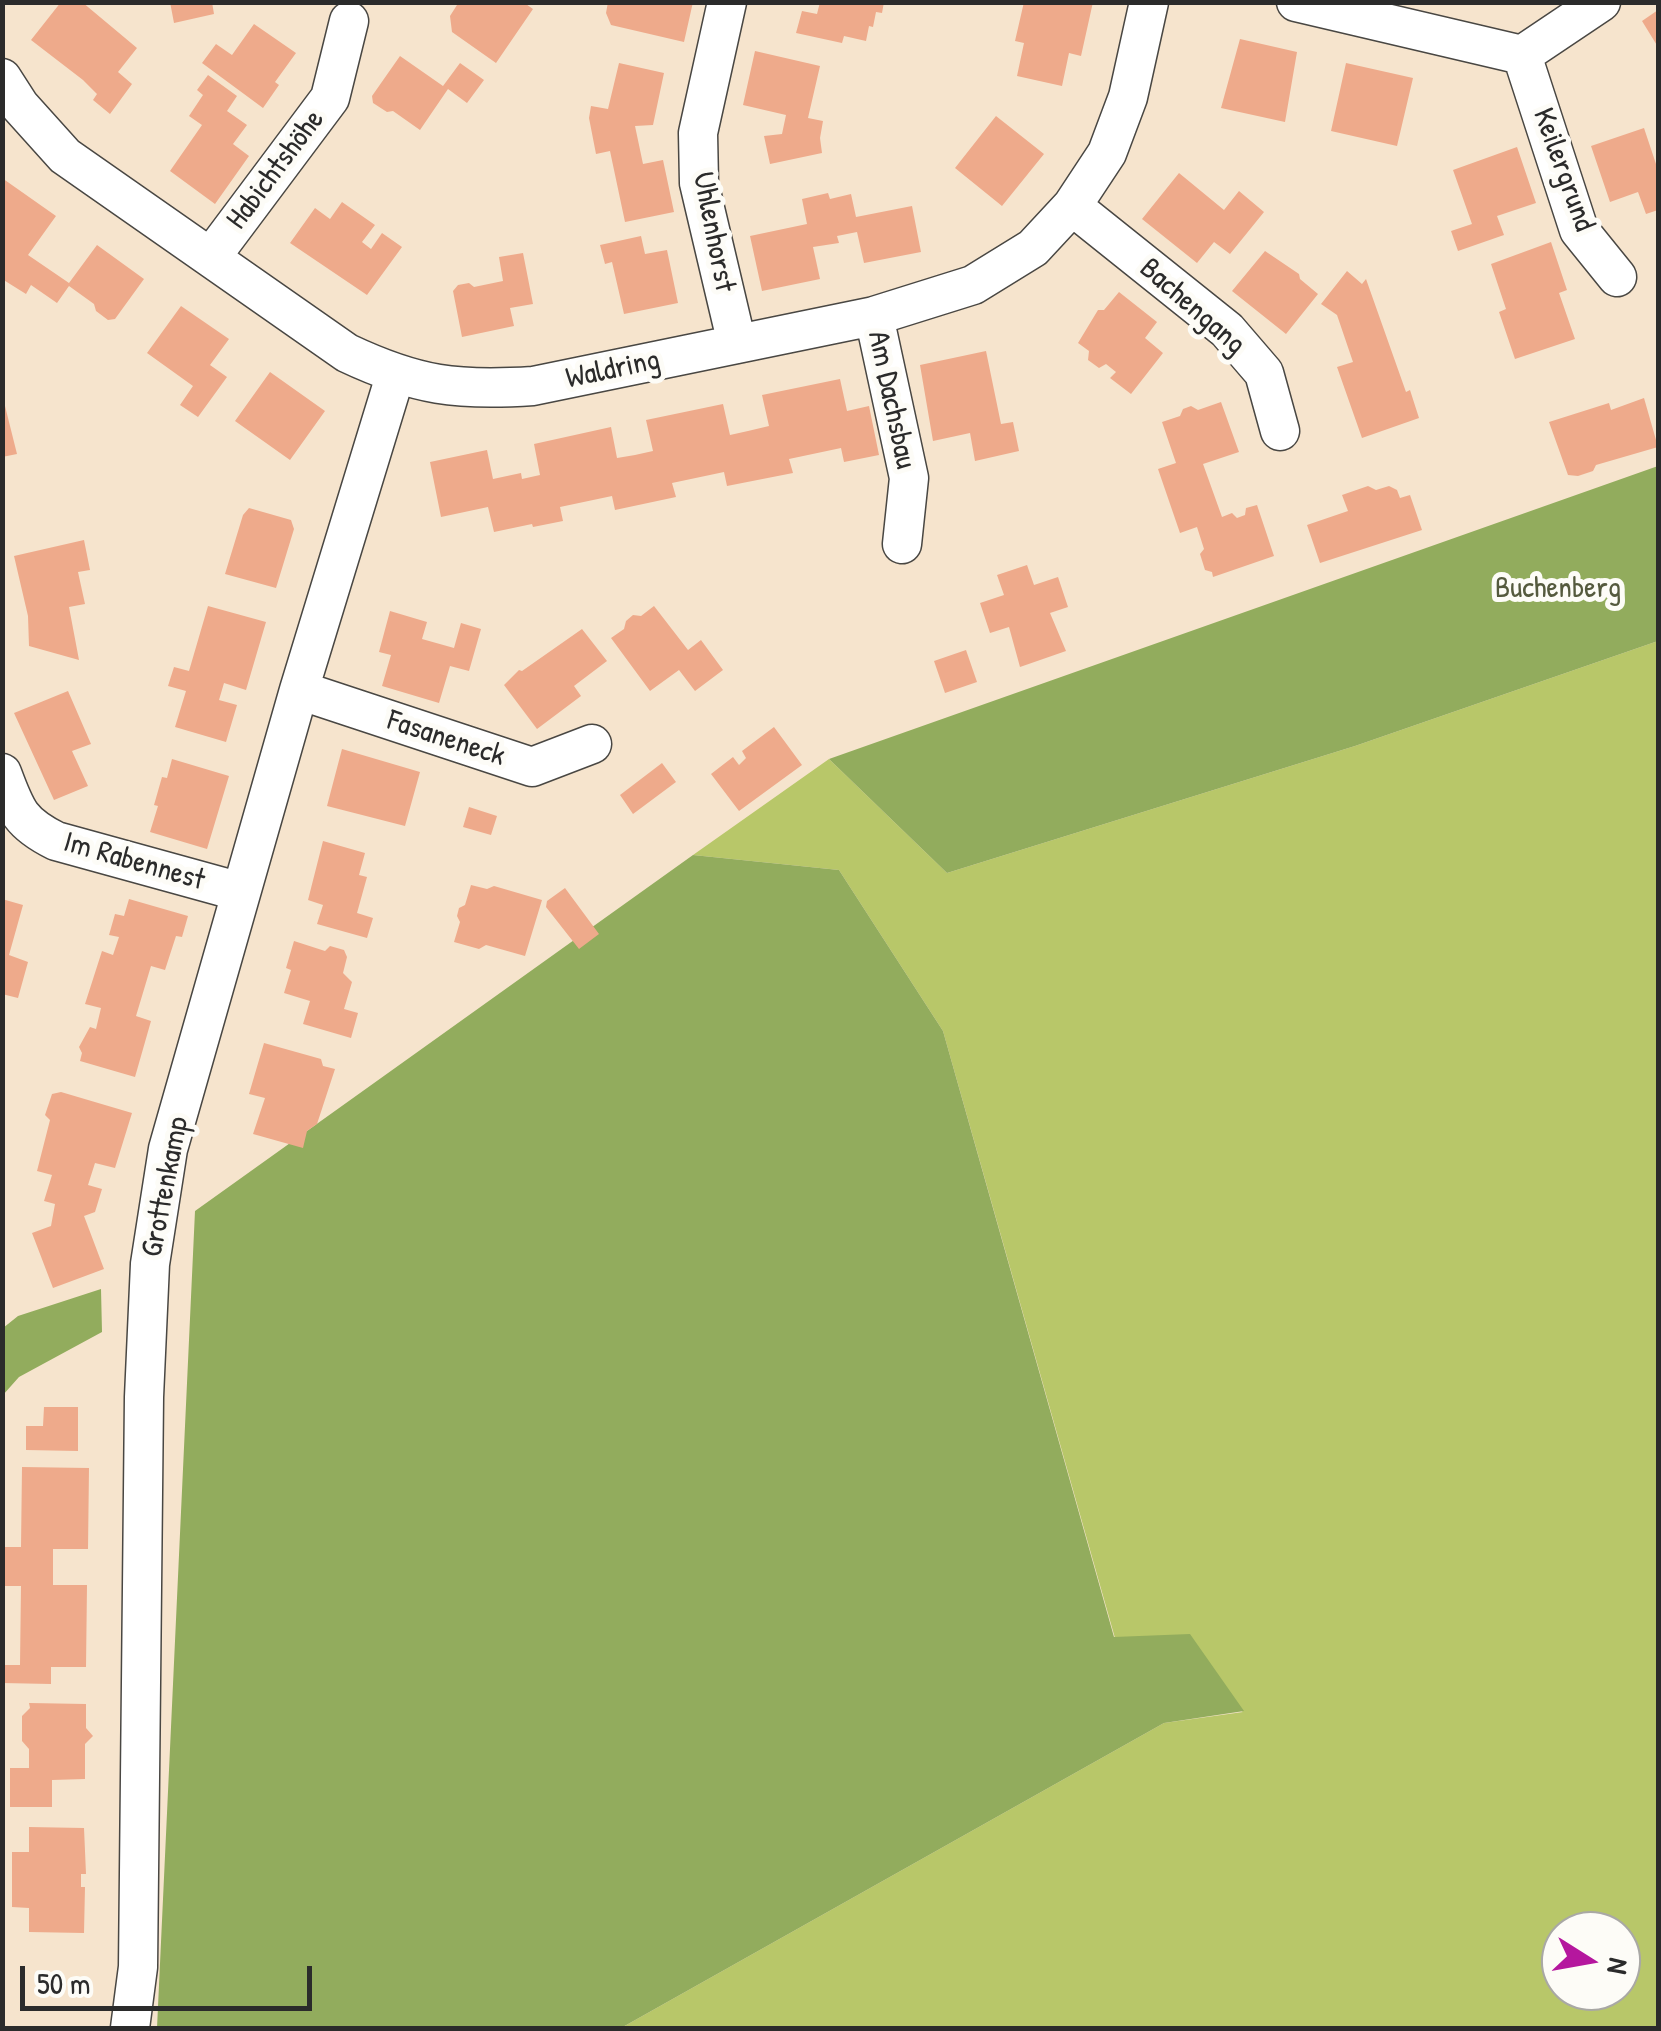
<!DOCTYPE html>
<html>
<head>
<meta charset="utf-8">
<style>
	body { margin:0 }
	#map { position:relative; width:1661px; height:2031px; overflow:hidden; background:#f6e4cd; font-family:"Patrick Hand",sans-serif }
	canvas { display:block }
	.frame { position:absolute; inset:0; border:5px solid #2b2b2b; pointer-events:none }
	.north { position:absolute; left:1541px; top:1911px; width:100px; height:100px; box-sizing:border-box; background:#fdfcf7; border:2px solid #a9a8a5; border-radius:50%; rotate:101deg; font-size:28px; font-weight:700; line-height:40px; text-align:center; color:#2b2b2b }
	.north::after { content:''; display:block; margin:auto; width:35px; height:45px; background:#b5179e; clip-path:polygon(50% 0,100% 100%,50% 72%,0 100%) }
	.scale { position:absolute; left:20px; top:1966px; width:292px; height:45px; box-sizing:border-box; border:5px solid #2b2b2b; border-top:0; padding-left:12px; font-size:30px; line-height:35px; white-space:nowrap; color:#2b2b2b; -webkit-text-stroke:8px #fdfcf7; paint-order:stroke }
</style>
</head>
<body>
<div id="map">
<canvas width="1661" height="2031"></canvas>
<div class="frame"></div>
<div class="north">N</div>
<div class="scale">50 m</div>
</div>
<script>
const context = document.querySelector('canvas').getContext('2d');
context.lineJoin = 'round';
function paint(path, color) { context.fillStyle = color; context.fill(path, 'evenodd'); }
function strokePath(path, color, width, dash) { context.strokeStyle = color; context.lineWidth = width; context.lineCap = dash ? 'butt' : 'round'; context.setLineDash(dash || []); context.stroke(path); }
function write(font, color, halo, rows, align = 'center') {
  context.font = font + ' "Patrick Hand",sans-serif'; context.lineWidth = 10; context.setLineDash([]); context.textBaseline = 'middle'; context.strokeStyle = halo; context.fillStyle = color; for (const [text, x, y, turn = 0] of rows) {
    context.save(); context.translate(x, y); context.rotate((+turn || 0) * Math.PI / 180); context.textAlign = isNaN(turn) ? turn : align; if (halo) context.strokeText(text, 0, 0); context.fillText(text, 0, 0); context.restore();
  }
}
const green = new Path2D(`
	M1658 641V2028H621L1164 1723 1243 1712 1115 1638 943 1031 839 870 693 855 829 759 947 873 1355 746ZM1561 1931H1621V1991H1561Z`);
const forest = new Path2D(`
	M1658 466V641L1355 746 947 873 829 759Z
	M693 855 839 870 943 1031 1114 1637 1190 1634 1244 1711 1164 1723 621 2028H157L195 1211Z
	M101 1289 102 1332 19 1377 3 1395V1328L18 1316Z`);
const building = new Path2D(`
	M61 2H82L137 48 118 72 132 84 110 114 93 100 97 94 83 80 31 40Z
	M170 2H212L214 14 174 23Z
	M453 2H523L533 9 496 63 452 32 450 16 457 5Z
	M608 2H693L684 42 611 25 606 13Z
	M820 2H884L882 13 876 12 873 27 869 26 866 41 844 36 842 43 796 33 802 11 817 14Z
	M1024 2H1093L1081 56 1069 53 1062 86 1017 76 1024 43 1015 41Z
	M1658 10V47L1642 21Z
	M254 24 296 53 275 82 279 85 263 108 202 63 216 44 232 55Z
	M1240 39 1297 52 1285 122 1221 108Z
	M755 51 820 66 808 118 823 121 820 138 822 153 770 164 764 136 782 134 786 115 743 105Z
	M400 56 443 86 460 63 484 80 467 103 448 89 420 130 393 111 387 112 373 103 372 96Z
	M619 63 664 73 653 125 635 126 643 164 663 160 674 212 625 222 610 151 596 154 589 118 591 106 608 109Z
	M1346 63 1413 78 1397 146 1331 131Z
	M208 75 237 96 227 111 247 125 233 144 249 156 215 204 170 171 202 125 189 116 203 95 197 90Z
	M996 116 1044 154 1002 206 955 168Z
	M1644 128 1658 170V210L1646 214 1638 192 1610 202 1591 146Z
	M1517 147 1536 203 1497 216 1504 235 1458 251 1451 231 1472 224 1453 170Z
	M1179 173 1224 210 1239 191 1264 212 1230 254 1214 242 1197 263 1142 219Z
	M2 178 56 216 28 255 69 283 97 245 144 279 115 319 108 320 96 311 94 304 69 286 57 303 31 285 26 294 2 279Z
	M828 193 830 199 851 194 856 217 912 206 921 252 864 263 857 232 837 236 839 243 813 247 820 279 762 291 750 236 807 224 802 199Z
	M342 202 375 225 362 242 371 249 382 233 402 247 367 295 290 243 315 208 330 219Z
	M641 236 645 254 667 250 678 303 624 314 612 262 605 264 600 245Z
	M1551 242 1567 290 1559 293 1575 339 1515 359 1499 312 1506 309 1491 264Z
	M1265 251 1299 274 1300 279 1318 294 1286 334 1232 291Z
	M523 253 533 304 510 308 514 326 462 337 453 291 458 285 469 283 474 287 503 281 499 257Z
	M1347 271 1362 284 1366 279 1406 392 1410 390 1419 418 1362 438 1337 367 1353 362 1337 315 1321 304Z
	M1119 292 1157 322 1145 338 1163 353 1131 394 1110 378 1116 372 1106 364 1099 368 1088 360 1089 351 1078 343 1098 310H1104Z
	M181 306 229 339 210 365 227 377 198 417 180 405 193 386 147 353Z
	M986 351 1001 424 1013 422 1019 451 975 461 970 433 933 441 920 365Z
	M270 372 325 411 290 460 235 421Z
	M840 379 847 411 869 406 879 455 844 462 841 448 789 459 793 473 727 486 724 472 672 483 676 497 615 510 612 496 560 507 563 521 533 527 532 524 494 532 488 507 441 517 430 462 487 450 493 479 521 473 522 479 540 475 534 444 611 427 617 458 635 455 653 451 646 420 723 404 730 435 748 431 769 426 762 395Z
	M2 394 17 454 2 457Z
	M1644 398 1658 447 1596 465 1593 471 1578 476 1568 475 1549 422 1609 403 1611 410Z
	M1221 402 1239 452 1203 464 1222 517 1232 513 1237 518 1245 515 1246 508 1257 505 1274 556 1213 577 1212 572 1205 570 1200 554 1204 549 1197 527 1180 533 1158 469 1176 463 1162 422 1180 416 1183 409 1191 406 1198 410Z
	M1368 486 1376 490 1389 486 1397 490 1400 498 1410 495 1422 530 1320 563 1307 525 1348 511 1342 495Z
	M249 508 291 520 294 529 276 588 225 574 243 515Z
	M84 540 90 570 78 572 85 604 69 607 79 660 29 646 28 616 14 556Z
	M1027 565 1034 585 1058 577 1068 607 1050 613 1066 651 1020 667 1009 627 990 633 980 603 1004 595 997 575Z
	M208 606 266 622 246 690 224 683 219 700 237 705 226 742 175 727 186 691 168 686 174 667 189 671Z
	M654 606 688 650 701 640 723 670 695 691 679 670 650 691 611 638 624 629 626 621 633 615 641 616Z
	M390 611 427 622 422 639 454 648 461 623 481 629 469 671 450 666 439 703 382 686 391 655 379 652Z
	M582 629 607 661 574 686 581 696 537 729 504 685 519 670 522 671Z
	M966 650 977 682 945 693 934 661Z
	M68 691 91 744 72 751 88 786 54 800 14 713Z
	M774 727 802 765 739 811 711 774 733 757 739 765 746 758 742 751Z
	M342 749 420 772 405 826 327 806Z
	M172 759 229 776 207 849 150 832 158 806 154 805 162 777 167 778Z
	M662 763 676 782 633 814 620 795Z
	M469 807 497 816 491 835 463 827Z
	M323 841 365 853 359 875 367 877 357 913 373 918 367 938 317 924 323 905 308 900Z
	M471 885 487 889 494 886 542 900 525 956 486 945 479 949 454 942 460 922 457 916 459 908 465 905Z
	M565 888 599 934 579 949 546 907 547 901Z
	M2 899 23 905 9 955 28 962 18 998 2 994Z
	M129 899 188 916 182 937 176 936 165 970 151 966 136 1016 151 1021 135 1077 80 1061 82 1053 79 1047 90 1027 96 1029 101 1008 85 1004 102 951 113 955 119 937 109 935 115 914 124 916Z
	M294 941 325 951 330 946 344 950 347 957 343 973 352 982 344 1009 358 1013 351 1038 303 1024 310 1001 284 993 291 970 286 968Z
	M264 1043 321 1059 323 1066 335 1069 317 1124 307 1131 303 1148 253 1134 265 1098 249 1094Z
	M61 1092 132 1113 115 1168 95 1163 88 1185 102 1189 95 1212 84 1216 104 1269 53 1288 32 1233 51 1226 55 1204 44 1201 52 1175 37 1171 50 1120 45 1115 52 1094Z
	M44 1407H78V1451L26 1450V1426H43Z
	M22 1467 89 1468 88 1549H53V1585H87L86 1667H51V1684L2 1683V1665H20L21 1586H2V1547H21Z
	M29 1703 86 1704V1728L93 1736 85 1744V1779L52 1780V1807H10V1768H29V1749L22 1741V1716L30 1708Z
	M29 1827 84 1828 86 1874H81V1887H85L84 1933 29 1932V1908L12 1907V1852H29Z`);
const minor = new Path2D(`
	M727 2 698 133 699 183 737 344
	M1296 2 1522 55 1601 2
	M1522 55 1579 230 1617 277
	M2 78 20 106 65 156 347 353C417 386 457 391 533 386L874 316 973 285 1033 248 1072 206 1107 153 1128 97 1149 2
	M1072 206 1227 330 1264 373 1280 431
	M211 257 330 98 349 21
	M874 316 909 478 902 544
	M299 690 532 767 592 744
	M2 773C16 811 20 823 56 841L241 892
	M130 2028 138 1967 144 1397 150 1264 168 1149 299 690 395 376`);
const streetNames = [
	["Habichtshöhe",276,170,-53],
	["Keilergrund",1563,170,70],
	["Uhlenhorst",713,232,79],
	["Bachengang",1192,307,41],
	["Waldring",613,370,-12],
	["Am Dachsbau",891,400,78],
	["Fasaneneck",446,739,18],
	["Im Rabennest",134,862,16],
	["Grottenkamp",166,1187,-79]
];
const parkNames = [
	["Buchenberg",1558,589]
];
paint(green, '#b8c769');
paint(forest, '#92ac5d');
paint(building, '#eeaa8b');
strokePath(minor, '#494743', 41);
strokePath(minor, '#fff', 38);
write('30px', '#2b2b2b', '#fdfcf7', streetNames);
write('30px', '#555a3e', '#fdfcf7', parkNames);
</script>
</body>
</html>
